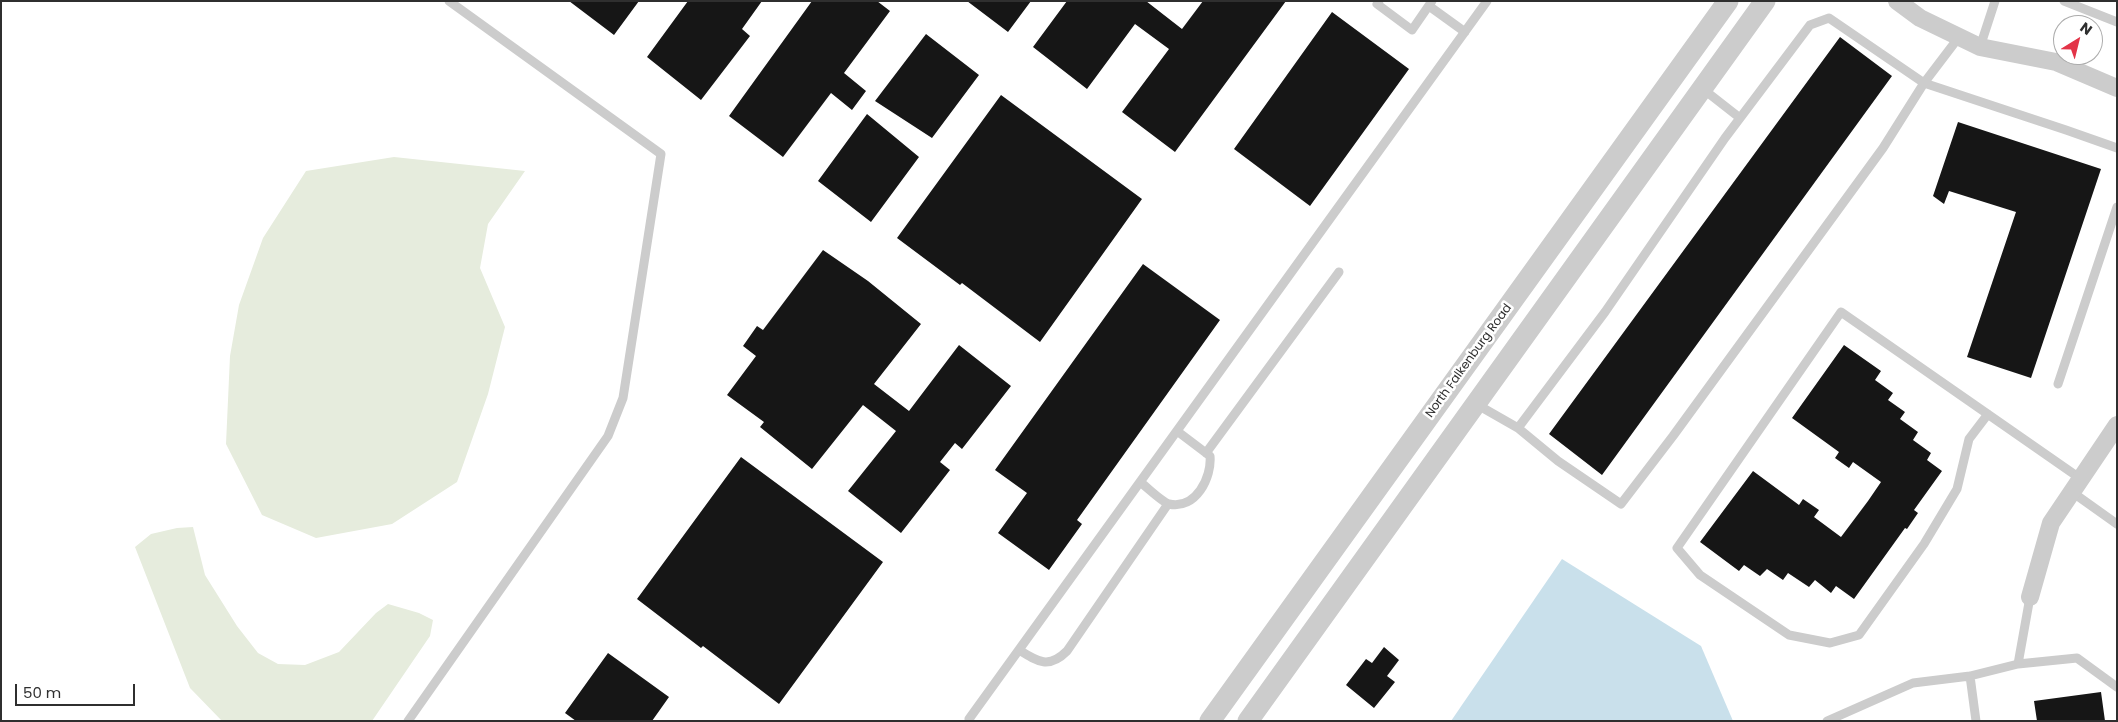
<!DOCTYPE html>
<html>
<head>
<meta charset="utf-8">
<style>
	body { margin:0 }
	#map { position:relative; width:2118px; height:722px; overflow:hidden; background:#fff; font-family:Poppins,sans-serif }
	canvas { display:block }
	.frame { position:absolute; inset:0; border:2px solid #2f2f2f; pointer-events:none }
	.north { position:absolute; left:2053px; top:15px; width:50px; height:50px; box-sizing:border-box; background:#fff; border:1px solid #acacac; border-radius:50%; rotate:36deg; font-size:14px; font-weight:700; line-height:20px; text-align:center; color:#2f2f2f }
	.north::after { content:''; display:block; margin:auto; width:18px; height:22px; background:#e33448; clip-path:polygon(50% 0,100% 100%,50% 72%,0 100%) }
	.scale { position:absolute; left:15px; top:684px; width:120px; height:22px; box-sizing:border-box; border:2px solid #2f2f2f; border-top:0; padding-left:6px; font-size:15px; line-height:18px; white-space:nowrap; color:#2f2f2f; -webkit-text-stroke:4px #fff; paint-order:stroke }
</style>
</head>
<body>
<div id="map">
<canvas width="2118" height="722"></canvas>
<div class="frame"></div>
<div class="north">N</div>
<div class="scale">50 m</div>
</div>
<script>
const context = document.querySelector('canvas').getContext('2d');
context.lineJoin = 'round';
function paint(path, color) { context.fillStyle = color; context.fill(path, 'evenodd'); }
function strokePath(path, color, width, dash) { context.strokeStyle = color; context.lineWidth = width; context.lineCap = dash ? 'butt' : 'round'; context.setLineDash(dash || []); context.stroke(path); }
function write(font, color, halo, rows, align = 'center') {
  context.font = font + ' Poppins,sans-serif'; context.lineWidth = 5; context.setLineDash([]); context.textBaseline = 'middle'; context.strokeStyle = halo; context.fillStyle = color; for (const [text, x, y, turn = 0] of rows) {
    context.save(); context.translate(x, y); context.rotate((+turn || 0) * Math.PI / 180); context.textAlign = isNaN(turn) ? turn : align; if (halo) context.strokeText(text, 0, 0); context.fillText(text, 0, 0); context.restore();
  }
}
const green = new Path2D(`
	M394 157 525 171 488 224 480 268 505 327 488 394 457 482 392 524 316 538 262 515 226 444 230 356 239 305 263 238 306 171Z
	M193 527 205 575 237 626 258 653 278 664 305 665 339 652 376 613 388 604 419 613 433 620 430 636 372 721H222L190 688 135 547 151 534 177 528Z`);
const water = new Path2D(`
	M1562 559 1701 646 1733 721H1451Z`);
const building = new Path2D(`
	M569 1H639L614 35Z
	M688 1H762L742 29 750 36 701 100 647 57Z
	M812 1H877L890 11 844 73 866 91 852 110 831 93 783 157 729 116Z
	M967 1H1031L1008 32Z
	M1067 1H1146L1182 29 1203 1H1286L1175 152 1122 112 1169 49 1135 24 1087 89 1033 47Z
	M1332 12 1409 69 1310 206 1234 149Z
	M926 34 979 75 932 138 875 101Z
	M1840 37 1892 76 1602 475 1549 434Z
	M1001 95 1142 199 1040 342 962 283 960 285 897 238Z
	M867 114 919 157 871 222 818 181Z
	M1958 122 2101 169 2031 378 1967 357 2016 212 1949 191 1944 204 1933 196Z
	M823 250 868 281 921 324 874 384 909 411 959 345 1011 386 962 449 955 443 940 462 950 470 901 533 848 491 896 431 863 405 812 469 760 427 764 422 727 395 756 356 743 346 757 326 763 330Z
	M1143 264 1220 320 1077 520 1082 524 1049 570 998 533 1027 493 995 470Z
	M1844 345 1881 371 1875 380 1893 393 1888 400 1905 412 1900 419 1918 432 1913 440 1931 453 1927 460 1942 471 1914 510 1918 513 1907 529 1905 528 1854 599 1836 586 1831 593 1815 580 1809 587 1788 573 1783 580 1767 569 1760 576 1744 565 1739 571 1700 542 1753 471 1799 505 1803 499 1819 510 1814 517 1841 537 1868 501 1881 482 1853 462 1849 468 1835 458 1839 452 1792 418Z
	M741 457 883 562 779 704 703 646 701 648 637 599Z
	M1384 647 1399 660 1387 676 1395 682 1374 708 1346 685 1366 659 1372 663Z
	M608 653 669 697 652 721H576L565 713Z
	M2101 692 2105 721H2037L2034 701Z`);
const service = new Path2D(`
	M1379 1 1377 4 1412 30 1432 1
	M2064 1 2117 22
	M1429 6 1465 32
	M1980 47 1995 1
	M1703 89 1740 118
	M2058 384 2117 207
	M1476 404 1518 428 1605 312 1725 138 1810 25 1829 18 1924 83 1959 37
	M1988 414 1969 439 1957 489 1924 544 1859 635 1830 643 1789 635 1700 575 1677 548 1841 312 2081 479
	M1518 428 1558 461 1621 504 1673 436 1883 148 1924 83 2066 130 2117 148
	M1206 453 1339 272
	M1140 482C1147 487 1162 502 1169 504 1196 510 1212 477 1210 456L1177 431
	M2072 492 2117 524
	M1019 650C1038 662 1049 669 1067 651L1168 504
	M2018 664 2077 658 2117 687
	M1970 676 1976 721
	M408 721 608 436 623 398 661 154 449 1
	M970 721 969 719 1487 1
	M1827 721 1913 683 1970 676 2018 664 2030 597`);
const minor = new Path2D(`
	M1897 1 1920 18 1980 47 2056 62 2117 88
	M2030 597 2051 523 2117 425`);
const tertiary = new Path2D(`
	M1210 721 1728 1
	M1248 721 1765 1`);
const streetNames = [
	["North Falkenburg Road",1469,361,-54]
];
paint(green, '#e6ecdd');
paint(water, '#c9e0eb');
paint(building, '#161616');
strokePath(service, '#ccc', 9);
strokePath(minor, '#ccc', 18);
strokePath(tertiary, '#ccc', 21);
write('12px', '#2f2f2f', '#fff', streetNames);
</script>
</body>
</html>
